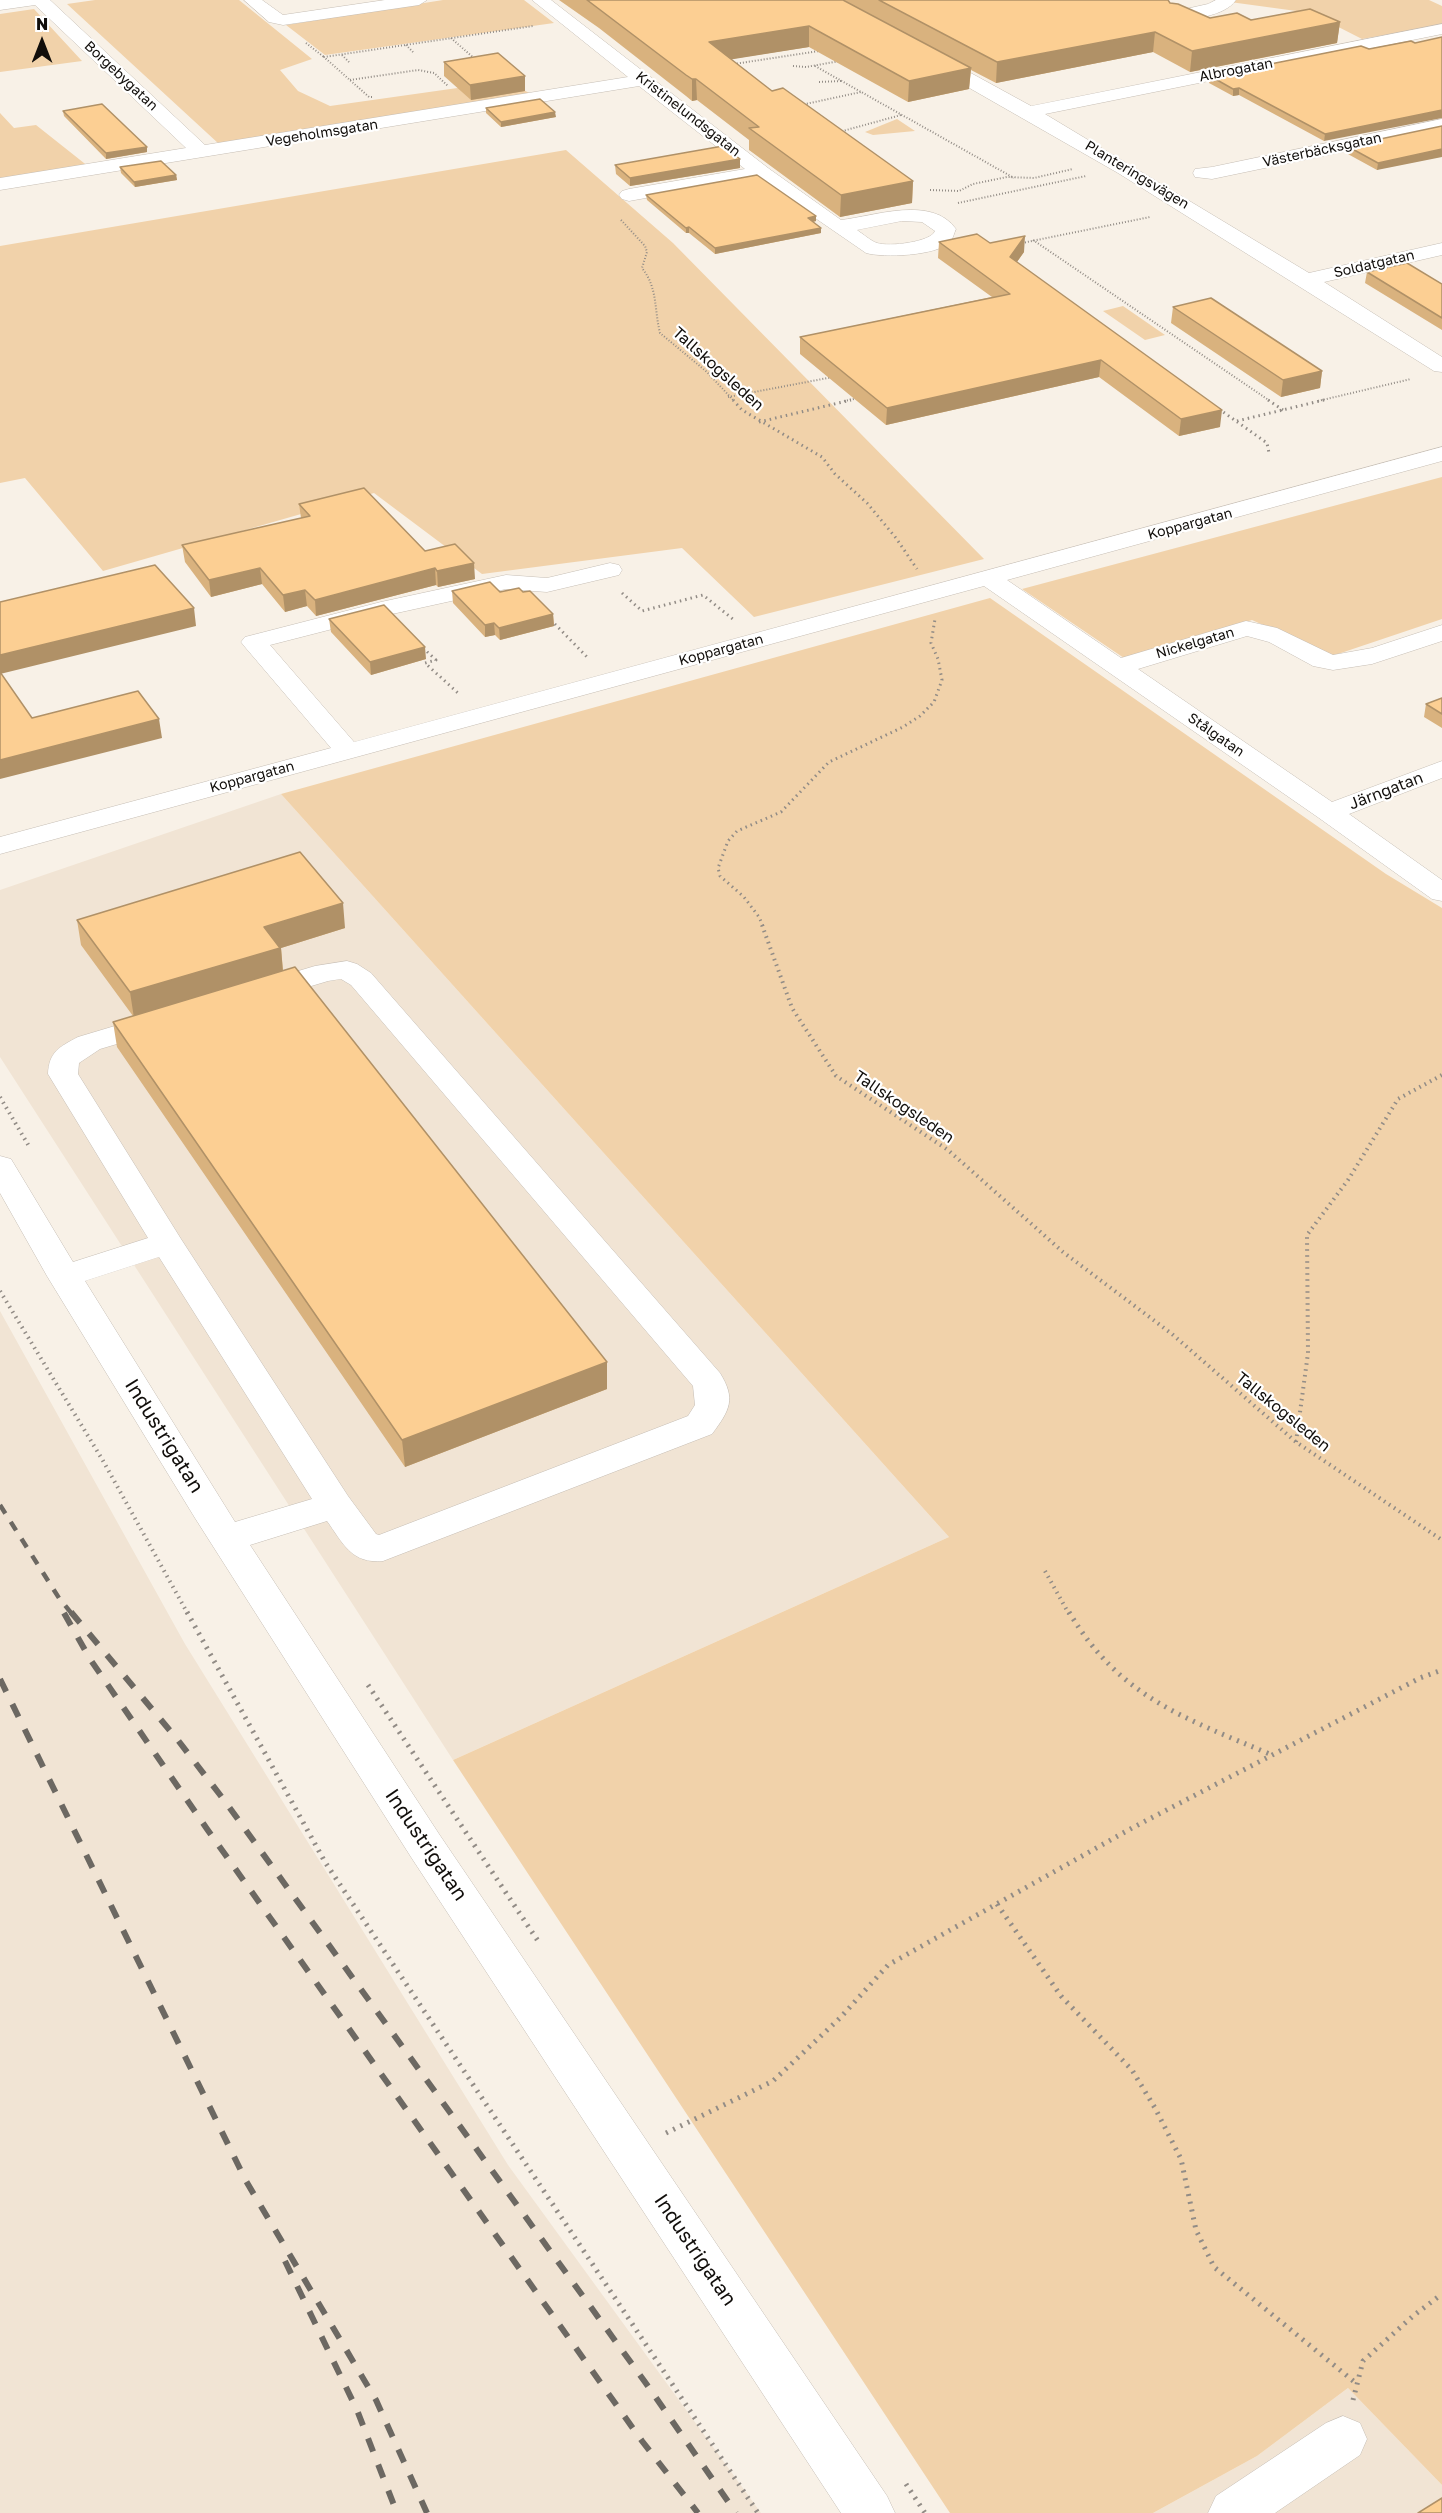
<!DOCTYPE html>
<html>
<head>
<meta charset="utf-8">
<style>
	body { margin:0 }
	#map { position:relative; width:1442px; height:2513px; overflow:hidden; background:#f8f1e7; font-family:"Golos Text",sans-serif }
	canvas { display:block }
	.north { position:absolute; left:12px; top:12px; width:60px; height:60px; -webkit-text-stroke:4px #fff; paint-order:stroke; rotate:0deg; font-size:16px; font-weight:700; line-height:24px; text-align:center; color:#110e0b }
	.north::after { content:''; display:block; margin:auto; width:21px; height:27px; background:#110e0b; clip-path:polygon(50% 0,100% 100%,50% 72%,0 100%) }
</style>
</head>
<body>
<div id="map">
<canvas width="1442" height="2513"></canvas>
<div class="north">N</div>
</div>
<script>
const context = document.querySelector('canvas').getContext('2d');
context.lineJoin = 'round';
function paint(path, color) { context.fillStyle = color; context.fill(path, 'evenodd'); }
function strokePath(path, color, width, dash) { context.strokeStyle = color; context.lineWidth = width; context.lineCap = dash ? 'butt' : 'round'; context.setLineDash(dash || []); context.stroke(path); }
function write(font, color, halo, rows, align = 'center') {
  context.font = font + ' "Golos Text",sans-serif'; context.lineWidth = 4.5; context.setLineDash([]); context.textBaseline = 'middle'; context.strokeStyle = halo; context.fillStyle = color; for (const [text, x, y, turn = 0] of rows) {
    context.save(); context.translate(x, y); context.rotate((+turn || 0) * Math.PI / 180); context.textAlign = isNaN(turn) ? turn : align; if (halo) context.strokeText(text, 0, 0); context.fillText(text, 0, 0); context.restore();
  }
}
const built = new Path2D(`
	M281 794 949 1537 453 1760 0 1057V890Z
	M0 1311 185 1644 508 2165 761 2513H0Z
	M1348 2388 1442 2485V2513H1153L1257 2456Z`);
const green = new Path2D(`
	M95 0H239L312 59 280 70 298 91 330 106 507 81 531 94 219 144 67 4Z
	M443 0H524L554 23 325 55 286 25Z
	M1233 0H1429L1442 6V25L1362 39 1311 13 1230 2Z
	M34 9 82 61 0 72V14Z
	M0 113 14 128 36 125 89 167 0 181Z
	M897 119 915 131 873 135 865 132Z
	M566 150 673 243 984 559 754 617 682 548 482 574 374 493 103 571 25 478 0 483V246Z
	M1123 306 1165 335 1145 340 1103 311Z
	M1442 477V619L1332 656 1252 620 1124 658 1022 589Z
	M990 598 1386 874 1442 908V2485L1348 2388 1257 2456 1153 2513H950L453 1760 949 1537 281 794Z`);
const pathFar3 = new Path2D(`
	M451 38 476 60
	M306 43 324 57
	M406 45 414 53
	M342 55 350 63
	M734 64 819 51
	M793 66 806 67 840 61
	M815 66 1014 178
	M350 80 418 70 434 73 448 86
	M819 82 842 81
	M372 97H369L324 57 533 26
	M801 105 861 92
	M839 132 901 115
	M930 190 959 191 973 184 1007 177 1034 178 1073 169
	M958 203 1086 176
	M621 220 645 246 647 252 642 268C658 288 654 309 660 333L707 372 734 401
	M1033 240 1270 401
	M1022 243 1150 217
	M728 397 833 377
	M844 401 859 398
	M1318 401 1411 379`);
const pathFar2 = new Path2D(`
	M733 400 742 410 822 457 835 474 867 503 896 538 917 569
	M1268 400 1283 410
	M1219 409 1267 443 1269 453
	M1237 421 1324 400
	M759 422 851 400
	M622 593 642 611 703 595 734 620
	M551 620 588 658
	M423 648 436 660 425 663 458 693
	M763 926 759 917 744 897 720 876 718 868 728 841 737 831 781 812 829 762 903 727 920 716 934 702 942 680 938 659 931 643 935 619`);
const pathFar1 = new Path2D(`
	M762 925 792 1008 836 1076 948 1150 1063 1252 1172 1334 1296 1442 1442 1540
	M0 1097 30 1148
	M0 1291 102 1459 188 1614
	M1296 1442 1308 1353 1307 1235 1348 1180 1398 1099 1442 1075
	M1045 1571 1069 1614`);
const path = new Path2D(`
	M187 1612 325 1862 758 2513
	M1069 1612C1120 1698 1185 1718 1272 1755
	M368 1685 538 1941
	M997 1904 1061 1996 1132 2070 1155 2108 1181 2159 1196 2230 1214 2267 1357 2384
	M666 2133 773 2081 840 2018 888 1965 1132 1828 1420 1678 1442 1670
	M1353 2400 1363 2361 1413 2316 1442 2294
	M906 2484 925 2513`);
const minor = new Path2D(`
	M0 0H50L205 145 628 77 532 0H551L768 168 841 220C875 216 932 195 956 229 954 233 953 239 950 242 937 256 883 258 866 253L757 178 629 201 622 199 619 195 622 191 629 189 745 169 639 86 0 190V178L186 148 35 5 0 10ZM902 221 922 222 935 231C931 242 889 247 877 243 871 241 863 234 857 230Z
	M244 0H262L283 15 385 0H427L419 5 283 25 269 22Z
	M1216 0H1236C1224 17 1193 18 1174 22L1168 21 1166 17 1168 13 1208 4Z
	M1442 24V34L1045 114 1309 273 1442 243V255L1324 282 1442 357V372L1434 371 1118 173 924 62 921 58 924 54H936L1031 106Z
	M1442 119V131L1212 179 1195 177 1193 173 1195 169 1212 167Z
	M1442 447V461L1007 580 1121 658 1246 621 1277 628 1333 655 1372 648 1442 625V641L1372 664 1333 670 1313 666 1269 642 1247 636 1138 669 1332 802 1442 761V778L1349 814 1442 880V901L1432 899 1319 818 984 586 0 854V837L331 748 245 647 241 642 245 637 381 602 506 575 547 578 610 563 619 565 622 570 619 575 547 592 506 589 383 616 270 645 354 742Z
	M347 961 357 964 371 973 720 1373C736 1399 730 1410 712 1434L383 1561C351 1564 343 1543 327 1521L250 1545 439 1834 887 2496 895 2513H841L411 1857 195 1518 47 1276 0 1193V1156L11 1159 73 1262 148 1238 48 1074C49 1052 59 1047 78 1037L315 966ZM341 979 351 985 693 1386 695 1405 688 1416 379 1535 376 1534 348 1496 181 1239 78 1074 79 1063 100 1049 328 981ZM159 1257 312 1499 235 1522 85 1281Z
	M1343 2416 1360 2423 1367 2439 1360 2455 1275 2513H1208L1216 2496 1326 2423Z`);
const railFar1 = new Path2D(`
	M0 1505 59 1598 72 1614`);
const rail = new Path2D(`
	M71 1612 177 1739 224 1800 645 2382 736 2513
	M64 1613 90 1659 207 1829 642 2441 698 2513
	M0 1679 246 2181 376 2400 427 2513
	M285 2261 357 2410 397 2513`);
const wall = new Path2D(`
	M559 0H1168L1170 3 1210 18 1340 22 1337 43 1190 72 1153 52 996 83 971 70 969 89 908 102 809 47 731 59 772 91 913 181 912 203 840 217 749 150V140L697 100 692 101 686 96 599 28Z
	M1361 46 1324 141 1239 95 1233 96 1209 83 1210 76Z
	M444 62 525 91 471 100 444 76Z
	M486 108 556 117 501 127 486 113Z
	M63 111 147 147V152L106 159 64 116Z
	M1442 126 1377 170 1346 153 1347 146Z
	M615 165 740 168 630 186 616 174Z
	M120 167 176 175 177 180 135 187 121 173Z
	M646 195 816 221 813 222 821 228V233L715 254 689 233H686L647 200Z
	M939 242 990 243 1024 252 1017 262 1220 427 1179 436 1099 377 886 425 800 354V337L992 297 938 258Z
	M1367 272 1442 284V330L1365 283Z
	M1173 307 1322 371 1320 388 1281 397 1171 323Z
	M299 504 425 551 475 579 438 587 436 585 316 616 307 606 285 612 262 584 211 597 185 562 182 545 301 518Z
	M452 591 523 592 553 614 554 626 500 640 495 635 485 637 453 603Z
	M329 619 426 659 371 675 331 632Z
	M1442 698V728L1424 717 1426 704Z
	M77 920 345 928 281 948 283 970 607 1362V1389L405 1467 117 1047 113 1022 133 1016 81 945Z`);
const shadedWall = new Path2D(`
	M1340 22 1337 43 1190 72 1192 51Z
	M809 26V47L709 63V42Z
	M1155 32 1153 52 996 83 997 62Z
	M971 68 969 89 908 102 909 81Z
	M525 76V91L471 100 470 85Z
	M692 79H696L697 100 692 101Z
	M1239 88V95L1233 96V89Z
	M1442 110V118L1324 141 1325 134Z
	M555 112 556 117 501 127V122Z
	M147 147V152L106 159V153Z
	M1442 149V157L1377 170 1378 163Z
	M740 159V168L630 186V178Z
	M176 175 177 180 135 187 134 182Z
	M913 181 912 203 840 217 841 195Z
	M816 216V221L808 223V218Z
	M689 227V233H686V228Z
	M821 228V233L715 254V248Z
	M1025 236 1024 252 1009 273 1010 257Z
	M1101 360 1099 377 886 425 887 408Z
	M1322 371 1320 388 1281 397 1283 380Z
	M1222 410 1220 427 1179 436 1181 419Z
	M474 563 475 579 438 587 437 571Z
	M260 568 262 584 211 597 209 580Z
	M435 568 436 585 316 616 315 600Z
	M305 590 307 606 285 612 283 595Z
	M194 608 196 626 0 674V655Z
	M553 614 554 626 500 640 499 628Z
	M494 623 495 635 485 637V625Z
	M425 647 426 659 371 675 370 662Z
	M159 719 162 738 0 779V760Z
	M343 903 345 928 281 948 283 973 134 1018 130 992 264 927Z
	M607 1362V1389L405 1467 402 1440Z`);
const building = new Path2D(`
	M587 0H843L971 68 909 81 809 26 709 42 772 91 783 88 913 181 841 195 749 128 759 127 696 79H692L686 75Z
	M879 0H1168L1170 3 1178 4 1210 18 1237 13 1251 20 1310 9 1340 22 1192 51 1155 32 997 62Z
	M1442 37V110L1325 134 1239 88 1233 89 1210 76 1361 46 1369 49 1411 41 1415 43Z
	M498 53 525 76 470 85 444 62Z
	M540 99 555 112 501 122 486 108Z
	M102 104 147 147 106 153 63 111Z
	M1442 126V149L1378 163 1347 146Z
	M723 146 740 159 630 178 615 165Z
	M161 161 176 175 134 182 120 167Z
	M757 175 816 216 808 218 821 228 715 248 689 227 686 228 646 195Z
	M977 234 990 243 1025 236 1010 257 1222 410 1181 419 1101 360 887 408 800 337 1010 294 939 242Z
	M1407 263 1442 284V318L1367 272Z
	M1211 298 1322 371 1283 380 1173 307Z
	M364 488 425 551 455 544 474 563 437 571 435 568 315 600 305 590 283 595 260 568 209 580 182 545 310 516 299 504Z
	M155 565 194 608 0 655V602Z
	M490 582 500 592 519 588 523 592 530 591 553 614 499 628 494 623 485 625 452 591Z
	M384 605 425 647 370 662 329 619Z
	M0 672 32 718 138 691 159 719 0 760Z
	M1442 698V714L1426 704Z
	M300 852 343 903 264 927 280 948 130 992 77 920Z
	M295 967 607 1362 402 1440 113 1022Z
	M1442 2498V2513H1418Z`);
const farStreetnames = [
	["Albrogatan",1236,70,-11],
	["Borgebygatan",121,76,43],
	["Kristinelundsgatan",688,114,38],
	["Vegeholmsgatan",322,133,-9],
	["Västerbäcksgatan",1322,150,-12],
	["Planteringsvägen",1137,175,31],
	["Soldatgatan",1374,264,-13],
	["Koppargatan",1190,524,-15],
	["Nickelgatan",1195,643,-16],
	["Koppargatan",721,650,-15],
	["Stålgatan",1216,735,35],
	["Koppargatan",252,777,-15]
];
const streetNames = [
	["Tallskogsleden",718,369,42],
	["Järngatan",1386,791,-21],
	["Tallskogsleden",904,1107,34],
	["Tallskogsleden",1283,1412,39]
];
const nearStreetnames = [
	["Industrigatan",164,1436,58],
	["Industrigatan",426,1845,56],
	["Industrigatan",695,2250,56]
];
paint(built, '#f1e4d4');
paint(green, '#f1d2aa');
strokePath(minor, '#c6beb5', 1);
strokePath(pathFar3, '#928c86', 2, [1, 2]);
strokePath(pathFar2, '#928c86', 3, [1.5, 4]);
strokePath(pathFar1, '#928c86', 4, [1.5, 4.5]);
strokePath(path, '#928c86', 5, [2, 6]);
paint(minor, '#fff');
strokePath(railFar1, '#6c6862', 4.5, [10, 10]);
strokePath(rail, '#6c6862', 6, [14, 14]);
paint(wall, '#d9b27e');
paint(shadedWall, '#b09167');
paint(building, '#fccf93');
strokePath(building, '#b09167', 1.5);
write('14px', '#110e0b', '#fff', farStreetnames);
write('16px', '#110e0b', '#fff', streetNames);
write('20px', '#110e0b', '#fff', nearStreetnames);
</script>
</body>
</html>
